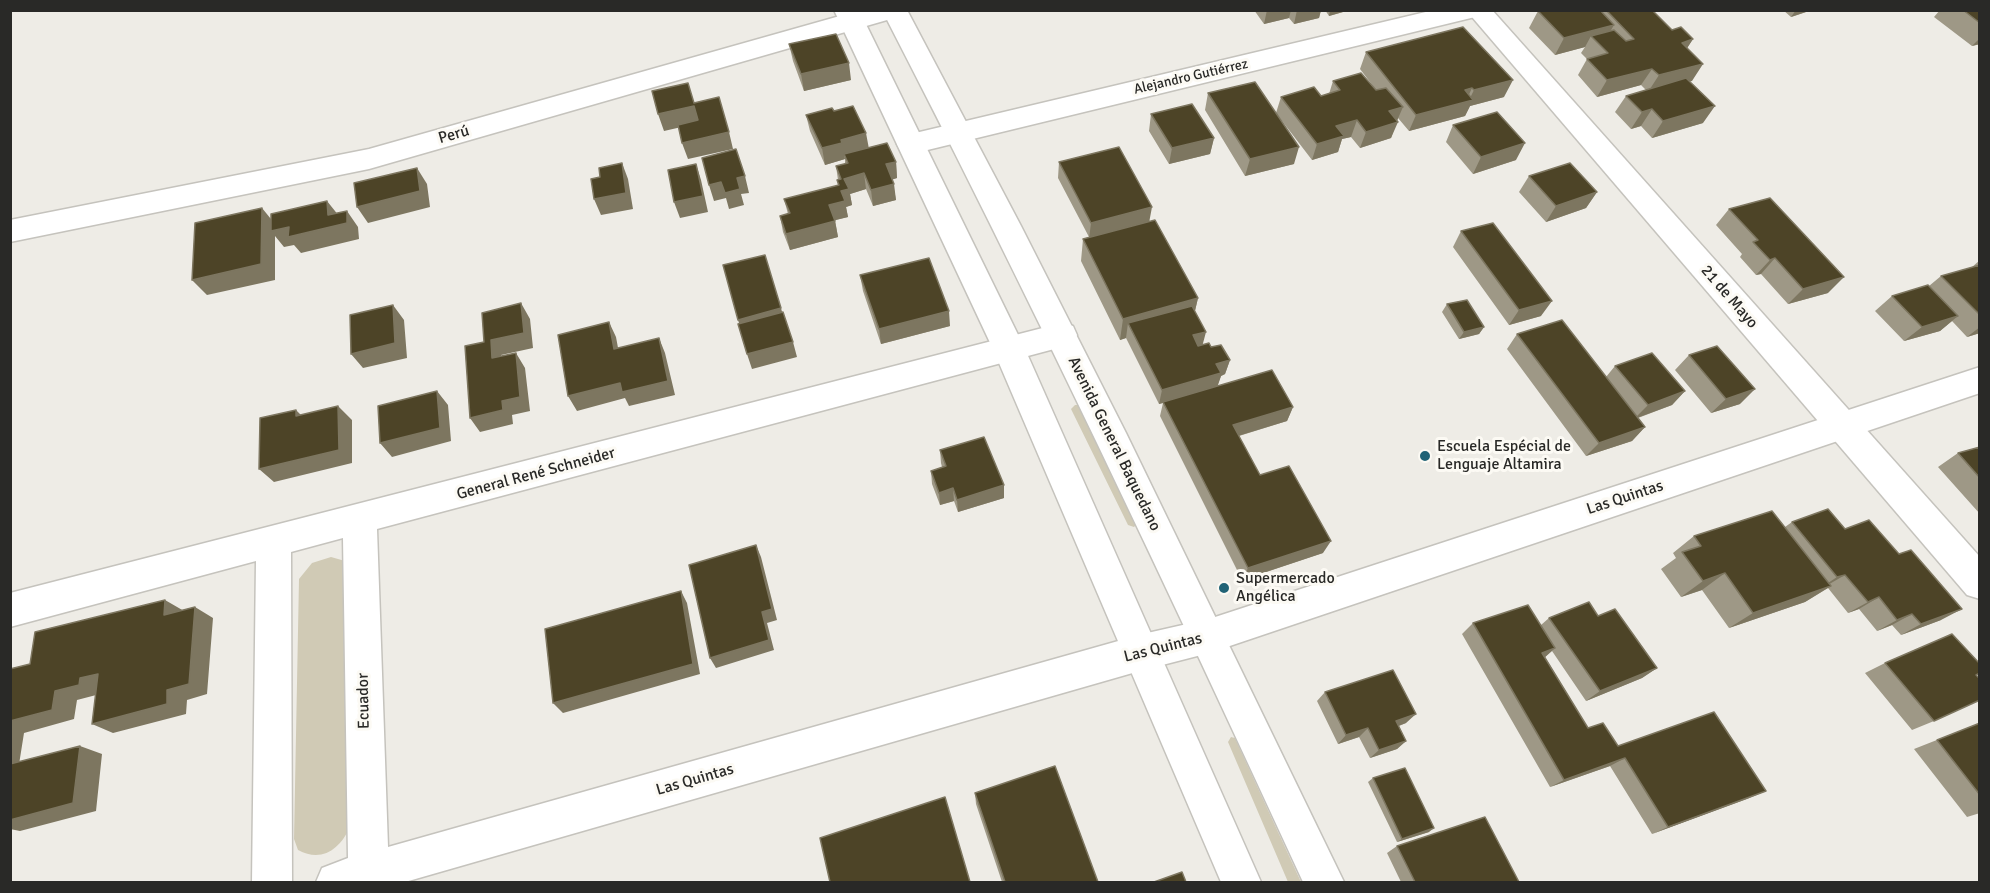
<!DOCTYPE html>
<html>
<head>
<meta charset="utf-8">
<style>
	body { margin:0 }
	#map { position:relative; width:1990px; height:893px; overflow:hidden; background:#eeece6; font-family:Signika,sans-serif }
	canvas { display:block }
	.frame { position:absolute; inset:0; border:12px solid #292927; pointer-events:none }
</style>
</head>
<body>
<div id="map">
<canvas width="1990" height="893"></canvas>
<div class="frame"></div>
</div>
<script>
const context = document.querySelector('canvas').getContext('2d');
context.lineJoin = 'round';
function paint(path, color) { context.fillStyle = color; context.fill(path, 'evenodd'); }
function strokePath(path, color, width, dash) { context.strokeStyle = color; context.lineWidth = width; context.lineCap = dash ? 'butt' : 'round'; context.setLineDash(dash || []); context.stroke(path); }
function write(font, color, halo, rows, align = 'center') {
  context.font = font + ' Signika,sans-serif'; context.lineWidth = 6; context.setLineDash([]); context.textBaseline = 'middle'; context.strokeStyle = halo; context.fillStyle = color; for (const [text, x, y, turn = 0] of rows) {
    context.save(); context.translate(x, y); context.rotate((+turn || 0) * Math.PI / 180); context.textAlign = isNaN(turn) ? turn : align; if (halo) context.strokeText(text, 0, 0); context.fillText(text, 0, 0); context.restore();
  }
}
const green = new Path2D(`
	M1075 405H1080L1136 525 1134 527 1128 525 1071 409Z
	M331 557 345 561 350 827C340 849 322 863 298 850L294 839 299 579 312 563Z
	M1231 737 1235 738 1301 882H1288L1228 742Z`);
const minor = new Path2D(`
	M861 10H904L901 16 369 169 10 242V220L369 149Z
	M1434 10H1483L1480 16 1471 18 911 154 901 151 897 144 901 137 911 134Z
	M1062 323 1073 326 1077 335 1073 344 377 529 388 847 1143 634 1209 619 1980 367V393L1209 653 1143 670 405 882H316L322 868 348 858 343 538 291 552 292 882H252L256 561 10 627V593Z`);
const tertiary = new Path2D(`
	M1466 10H1492L1980 557V599L1967 595Z`);
const secondary = new Path2D(`
	M834 10H859L1025 349 1261 882H1221L993 349Z
	M882 10H907L1021 226 1126 433 1344 882H1303C1168 589 1030 297 882 10Z`);
const wall = new Path2D(`
	M1254 10H1321L1319 18 1294 24 1289 18 1264 24Z
	M1325 10H1350L1329 16Z
	M1652 10 1672 30 1693 39 1687 48 1692 81H1689L1703 123 1652 138 1641 126 1631 129 1615 112 1626 96 1646 90 1641 85 1597 97 1578 75 1587 59 1581 53 1585 47 1555 55 1529 28 1538 11 1539 10Z
	M1783 10H1807L1806 12 1791 17Z
	M1940 10H1980V44L1972 46 1934 17Z
	M789 44 851 80 804 91 793 61Z
	M1366 52 1504 97 1470 106 1465 116 1409 131 1398 118 1391 138 1360 148 1351 137 1342 139 1338 152 1312 160 1279 117 1294 164 1245 176 1205 110 1208 93 1276 113 1281 97 1321 96 1329 94 1333 81 1376 90 1360 69Z
	M834 111 868 148 896 162 897 178 892 179 896 200 873 206 866 189 850 194 852 205 846 207 848 217 835 220 838 237 790 250 783 232 780 216 788 214 784 199 838 186 837 180H838L836 166 845 164V159L825 165 810 131 806 115Z
	M1151 114 1214 138 1210 154 1169 164 1149 131Z
	M1453 125 1516 160 1473 174 1446 142Z
	M1059 162 1150 221 1198 298 1195 311 1202 344 1211 347 1230 360 1225 374 1221 376 1217 386 1293 407 1287 421 1239 436 1260 475 1323 553 1242 580 1160 416 1163 403 1159 404 1126 338 1120 340 1081 261 1083 239 1089 237 1058 178Z
	M1529 176 1597 192 1586 208 1546 222 1519 192Z
	M1729 209 1828 293 1788 304 1761 274 1756 275 1740 257 1742 254 1716 225Z
	M1461 231 1541 316 1509 325 1453 247Z
	M1980 260V333L1967 337 1952 321 1940 331 1904 341 1875 311 1892 296 1929 286 1941 276 1971 268Z
	M860 275 950 326 881 344 863 291Z
	M1447 304 1484 327 1479 334 1459 339 1442 312Z
	M1517 334 1606 377 1615 366 1685 391 1672 405 1638 418 1645 427 1632 441 1586 456 1507 349Z
	M1689 355 1740 404 1711 413 1675 370Z
	M1980 447V514L1938 467 1958 453Z
	M940 450 1004 485V498L958 512 954 501 940 505 932 484 931 471 942 467 941 463Z
	M1792 522 1845 529 1941 620 1901 635 1892 625 1877 631 1859 609 1848 613 1828 588 1805 602 1729 628 1702 590 1681 597 1661 569 1676 558 1673 553 1694 536 1785 527Z
	M1598 616 1657 668 1642 678 1586 701 1552 651 1545 657 1588 728 1618 746 1766 791 1652 834 1610 766 1550 787 1462 634 1473 623 1541 625 1549 618Z
	M1885 663 1976 675 1934 721 1912 730 1865 673Z
	M1325 692 1406 723 1399 726 1406 741 1397 749 1370 758 1359 737 1338 744 1317 701Z
	M1980 723V813L1967 817 1914 749Z
	M1373 778 1429 832 1397 842 1368 782Z
	M975 793 1098 882H1002L976 804Z
	M1397 846 1519 882H1401L1387 853Z`);
const shadedWall = new Path2D(`
	M1267 10H1291L1289 18 1264 24Z
	M1297 10H1321L1319 18 1294 24Z
	M1330 10H1350L1329 16Z
	M1796 10H1807L1806 12 1791 17Z
	M1614 25 1604 42 1591 36 1585 47 1555 55 1564 38Z
	M1980 38V44L1972 46Z
	M1693 39 1682 56V43Z
	M849 63 851 80 804 91 801 74Z
	M1703 64 1692 81 1648 92 1659 75Z
	M1652 69 1641 85 1597 97 1607 80Z
	M1513 80 1504 97 1470 106 1465 116 1409 131 1416 115 1465 90 1472 88 1466 101 1469 100 1474 90Z
	M694 106 699 123 664 131 658 114Z
	M1715 106 1703 123 1652 138 1663 121Z
	M1403 107 1396 123 1398 122 1391 138 1360 148 1366 132 1389 111Z
	M1652 109 1641 126 1631 129 1642 112Z
	M1357 120 1351 137 1342 139 1338 152 1312 160 1317 144 1336 126Z
	M729 132 733 149 688 159 682 143Z
	M866 133 869 149 844 156 845 159 825 165 822 148 841 140Z
	M1214 138 1210 154 1169 164 1172 148Z
	M1525 143 1516 160 1473 174 1481 157Z
	M1299 147 1294 164 1245 176 1250 159Z
	M896 162 897 178 888 181 886 164Z
	M622 163 628 179 633 209 601 215 594 199Z
	M696 164 701 180 708 212 680 218 674 202Z
	M417 168 427 184 430 207 368 223 357 207Z
	M864 173 866 189 850 194 852 205 846 207 848 217 832 221 829 205 844 179Z
	M745 176 749 193 741 194 744 205 729 209 726 198 714 201 709 185Z
	M894 184 896 200 873 206 871 190Z
	M1597 192 1586 208 1546 222 1556 206Z
	M327 201 339 216 347 211 358 227 359 239 301 253 294 245 284 247 275 236V280L207 295 192 280 262 208 275 224 289 227 328 215Z
	M1152 207 1149 223 1089 239 1091 223Z
	M835 221 838 237 790 250 786 234Z
	M1775 258 1761 274 1756 275 1770 260Z
	M1844 277 1828 293 1788 304 1803 289Z
	M1198 298 1193 319 1128 323 1126 338 1120 340 1123 319Z
	M1552 301 1541 316 1509 325 1519 310Z
	M521 303 530 319 533 348 501 355 502 373 492 358 491 340Z
	M393 305 404 320 407 358 363 368 351 354Z
	M781 308 785 323 743 335 738 320Z
	M949 311 950 326 881 344 879 329Z
	M1958 316 1940 331 1904 341 1922 327Z
	M609 322 616 337 621 364 614 349Z
	M1484 327 1479 334 1459 339 1464 332Z
	M1980 327V333L1967 337Z
	M1206 332 1202 347 1189 350 1193 335Z
	M659 338 665 353 675 395 629 406 625 398 577 411 568 396Z
	M793 342 797 357 752 369 747 354Z
	M516 353 525 368 530 411 512 415 513 424 480 432 470 418 502 401Z
	M1230 360 1225 374 1221 376 1217 388 1159 404 1162 390 1216 364Z
	M1755 389 1740 404 1711 413 1726 399Z
	M437 391 448 405 451 441 392 457 380 443Z
	M1685 391 1672 405 1634 419 1648 405Z
	M338 406 352 420V463L274 482 259 469Z
	M1293 407 1287 421 1228 439 1233 425Z
	M296 410 310 424 296 416Z
	M1645 427 1632 441 1586 456 1599 443Z
	M1004 485V498L958 512 957 500Z
	M953 488 954 501 940 505 939 493Z
	M1331 541 1323 553 1242 580 1248 568Z
	M756 545 761 557 777 620 767 623 774 650 716 668 710 658Z
	M1725 573 1702 590 1681 597 1703 581Z
	M1845 575 1826 586 1819 589 1837 577Z
	M1831 586 1805 602 1729 628 1753 613Z
	M681 591 687 603 700 674 563 713 553 703Z
	M1879 597 1859 609 1848 613 1868 602Z
	M165 600 184 611 164 615Z
	M195 607 213 618 207 694 187 700 186 714 113 733 92 724 167 690Z
	M1962 609 1941 620 1901 635 1921 624Z
	M1912 614 1892 625 1877 631 1897 620Z
	M1555 648 1543 659 1542 653Z
	M1657 668 1642 678 1586 701 1600 691Z
	M98 674 100 694 77 700 74 719 24 733 17 777 10 775V721L55 691 80 678Z
	M1416 714 1406 723 1387 730 1396 721Z
	M1368 728 1359 737 1338 744 1346 735Z
	M1406 741 1397 749 1370 758 1379 750Z
	M80 746 102 754 96 811 20 831 10 829V820Z
	M1625 758 1610 766 1550 787 1564 780Z
	M1766 791 1747 799 1652 834 1668 827Z
	M1434 828 1429 832 1397 842 1402 839Z`);
const building = new Path2D(`
	M1539 10H1600L1614 25 1564 38 1538 11Z
	M1606 10H1652L1672 30 1681 27 1693 39 1682 43 1703 64 1659 75 1652 69 1607 80 1587 59 1608 53 1591 36 1614 30 1626 41 1634 39Z
	M1963 10H1980V23Z
	M1463 27 1513 80 1474 90 1472 88 1465 90 1473 100 1416 115 1366 52Z
	M836 34 849 63 801 74 789 44Z
	M1361 73 1376 90 1386 88 1403 107 1389 111 1398 122 1366 132 1357 120 1336 126 1344 136 1317 144 1281 97 1314 87 1321 96 1340 90 1333 81Z
	M1686 78 1715 106 1663 121 1652 109 1642 112 1626 96Z
	M1255 82 1299 147 1250 159 1208 93Z
	M688 83 694 103 719 97 729 132 682 143 678 125 698 120 694 106 658 114 652 91Z
	M1192 104 1214 138 1172 148 1151 114Z
	M853 106 866 133 841 140 842 143 822 148 806 115 832 108 834 111Z
	M1497 112 1525 143 1481 157 1453 125Z
	M887 143 896 162 886 164 894 184 871 190 864 173 844 179 849 189 841 191 845 201 829 205 835 221 786 234 780 216 790 213 784 199 839 185 837 180 841 179 836 166 848 163 844 154Z
	M1119 147 1152 207 1091 223 1059 162Z
	M736 149 745 176 737 178 740 189 725 193 721 182 709 185 702 158Z
	M622 163 626 193 594 199 591 179 600 177 599 168Z
	M1570 163 1597 192 1556 206 1529 176Z
	M696 164 703 196 674 202 668 170Z
	M417 168 420 191 357 207 354 183Z
	M1770 198 1844 277 1803 289 1775 258 1770 260 1753 242 1758 240 1729 209Z
	M327 201 328 215 347 211V223L288 237 289 227 271 231V214Z
	M262 208 261 264 192 280 195 223Z
	M1155 220 1198 298 1123 319 1083 239Z
	M1493 223 1552 301 1519 310 1461 231Z
	M765 255 781 308 738 320 723 265Z
	M929 258 949 311 879 329 860 275Z
	M1980 265V315L1941 276Z
	M1928 285 1958 316 1922 327 1892 296Z
	M1467 300 1484 327 1464 332 1447 304Z
	M521 303 524 333 491 340 492 358 516 353 520 397 502 401 503 410 470 418 465 346 484 342 482 313Z
	M393 305 395 343 351 354 350 315Z
	M1192 306 1206 332 1193 335 1198 346 1209 343 1211 347 1221 345 1230 360 1216 364 1221 373 1162 390 1128 323Z
	M783 312 793 342 747 354 738 324Z
	M1562 320 1645 427 1599 443 1517 334Z
	M609 322 614 349 659 338 668 381 622 392 620 383 568 396 558 335Z
	M1717 346 1755 389 1726 399 1689 355Z
	M1652 353 1685 391 1648 405 1615 366Z
	M1272 370 1293 407 1233 425 1260 475 1289 466 1331 541 1248 568 1163 402Z
	M437 391 440 428 380 443 378 406Z
	M338 406 339 450 259 469 260 418 296 410V416Z
	M984 437 1004 485 957 500 953 488 939 493 931 471 946 466 940 450Z
	M1980 447V478L1958 453Z
	M1828 509 1845 529 1869 520 1899 554 1911 550 1962 609 1921 624 1912 614 1897 620 1879 597 1868 602 1845 575 1837 577 1792 522Z
	M1772 511 1831 586 1753 613 1725 573 1703 581 1682 552 1701 546 1694 536Z
	M756 545 772 609 762 612 769 640 710 658 689 565Z
	M681 591 693 664 553 703 545 629Z
	M165 600 164 615 195 607 189 684 167 690V704L92 724 98 674 80 678 79 685 55 691 52 710 10 721V669L30 664 35 632Z
	M1589 602 1598 616 1615 609 1657 668 1600 691 1549 618Z
	M1528 605 1555 648 1542 653 1588 728 1603 723 1618 746 1714 712 1766 791 1668 827 1625 758 1564 780 1473 623Z
	M1952 634 1980 664V673L1976 675 1980 679V700L1934 721 1885 663Z
	M1393 670 1416 714 1396 721 1406 741 1379 750 1368 728 1346 735 1325 692Z
	M1980 723V795L1937 740Z
	M80 746 73 803 10 820V764Z
	M1055 766 1098 882H1005L975 793Z
	M1405 768 1434 828 1402 839 1373 778Z
	M945 797 970 882H830L820 838Z
	M1485 817 1519 882H1415L1397 846Z
	M1182 872 1186 882H1154Z`);
const markers = [
	[1425,456,6,"#216376"],
	[1224,588,6,"#216376"]
];
const farStreetnames = [
	["Alejandro Gutiérrez",1191,77,-13]
];
const streetNames = [
	["Perú",454,135,-16],
	["21 de Mayo",1729,297,49],
	["Avenida General Baquedano",1114,444,64],
	["General René Schneider",536,474,-15],
	["Las Quintas",1625,498,-18],
	["Las Quintas",1163,648,-14],
	["Ecuador",364,701,-91],
	["Las Quintas",695,780,-16]
];
const poiNames = [
	["Escuela Espécial de",1437,447],
	["Lenguaje Altamira",1437,465],
	["Supermercado",1236,579],
	["Angélica",1236,597]
];
paint(green, '#d0cab5');
strokePath(minor, '#c5c3bd', 3);
strokePath(tertiary, '#c5c3bd', 3);
strokePath(secondary, '#c5c3bd', 3);
paint(minor, '#fff');
paint(tertiary, '#fff');
paint(secondary, '#fff');
paint(wall, '#9e9886');
paint(shadedWall, '#7d7660');
paint(building, '#4d4427');
strokePath(building, '#7d7660', 1.5);
for (const [x, y, r, color] of markers) { const dot = new Path2D(); dot.arc(x, y, r, 0, 2 * Math.PI); context.fillStyle = color; context.fill(dot); strokePath(dot, '#fcfaf4', 2); }
write('14px', '#292927', '#fcfaf4', farStreetnames);
write('16px', '#292927', '#fcfaf4', streetNames);
write('16px', '#292927', '#fcfaf4', poiNames, 'left');
</script>
</body>
</html>
